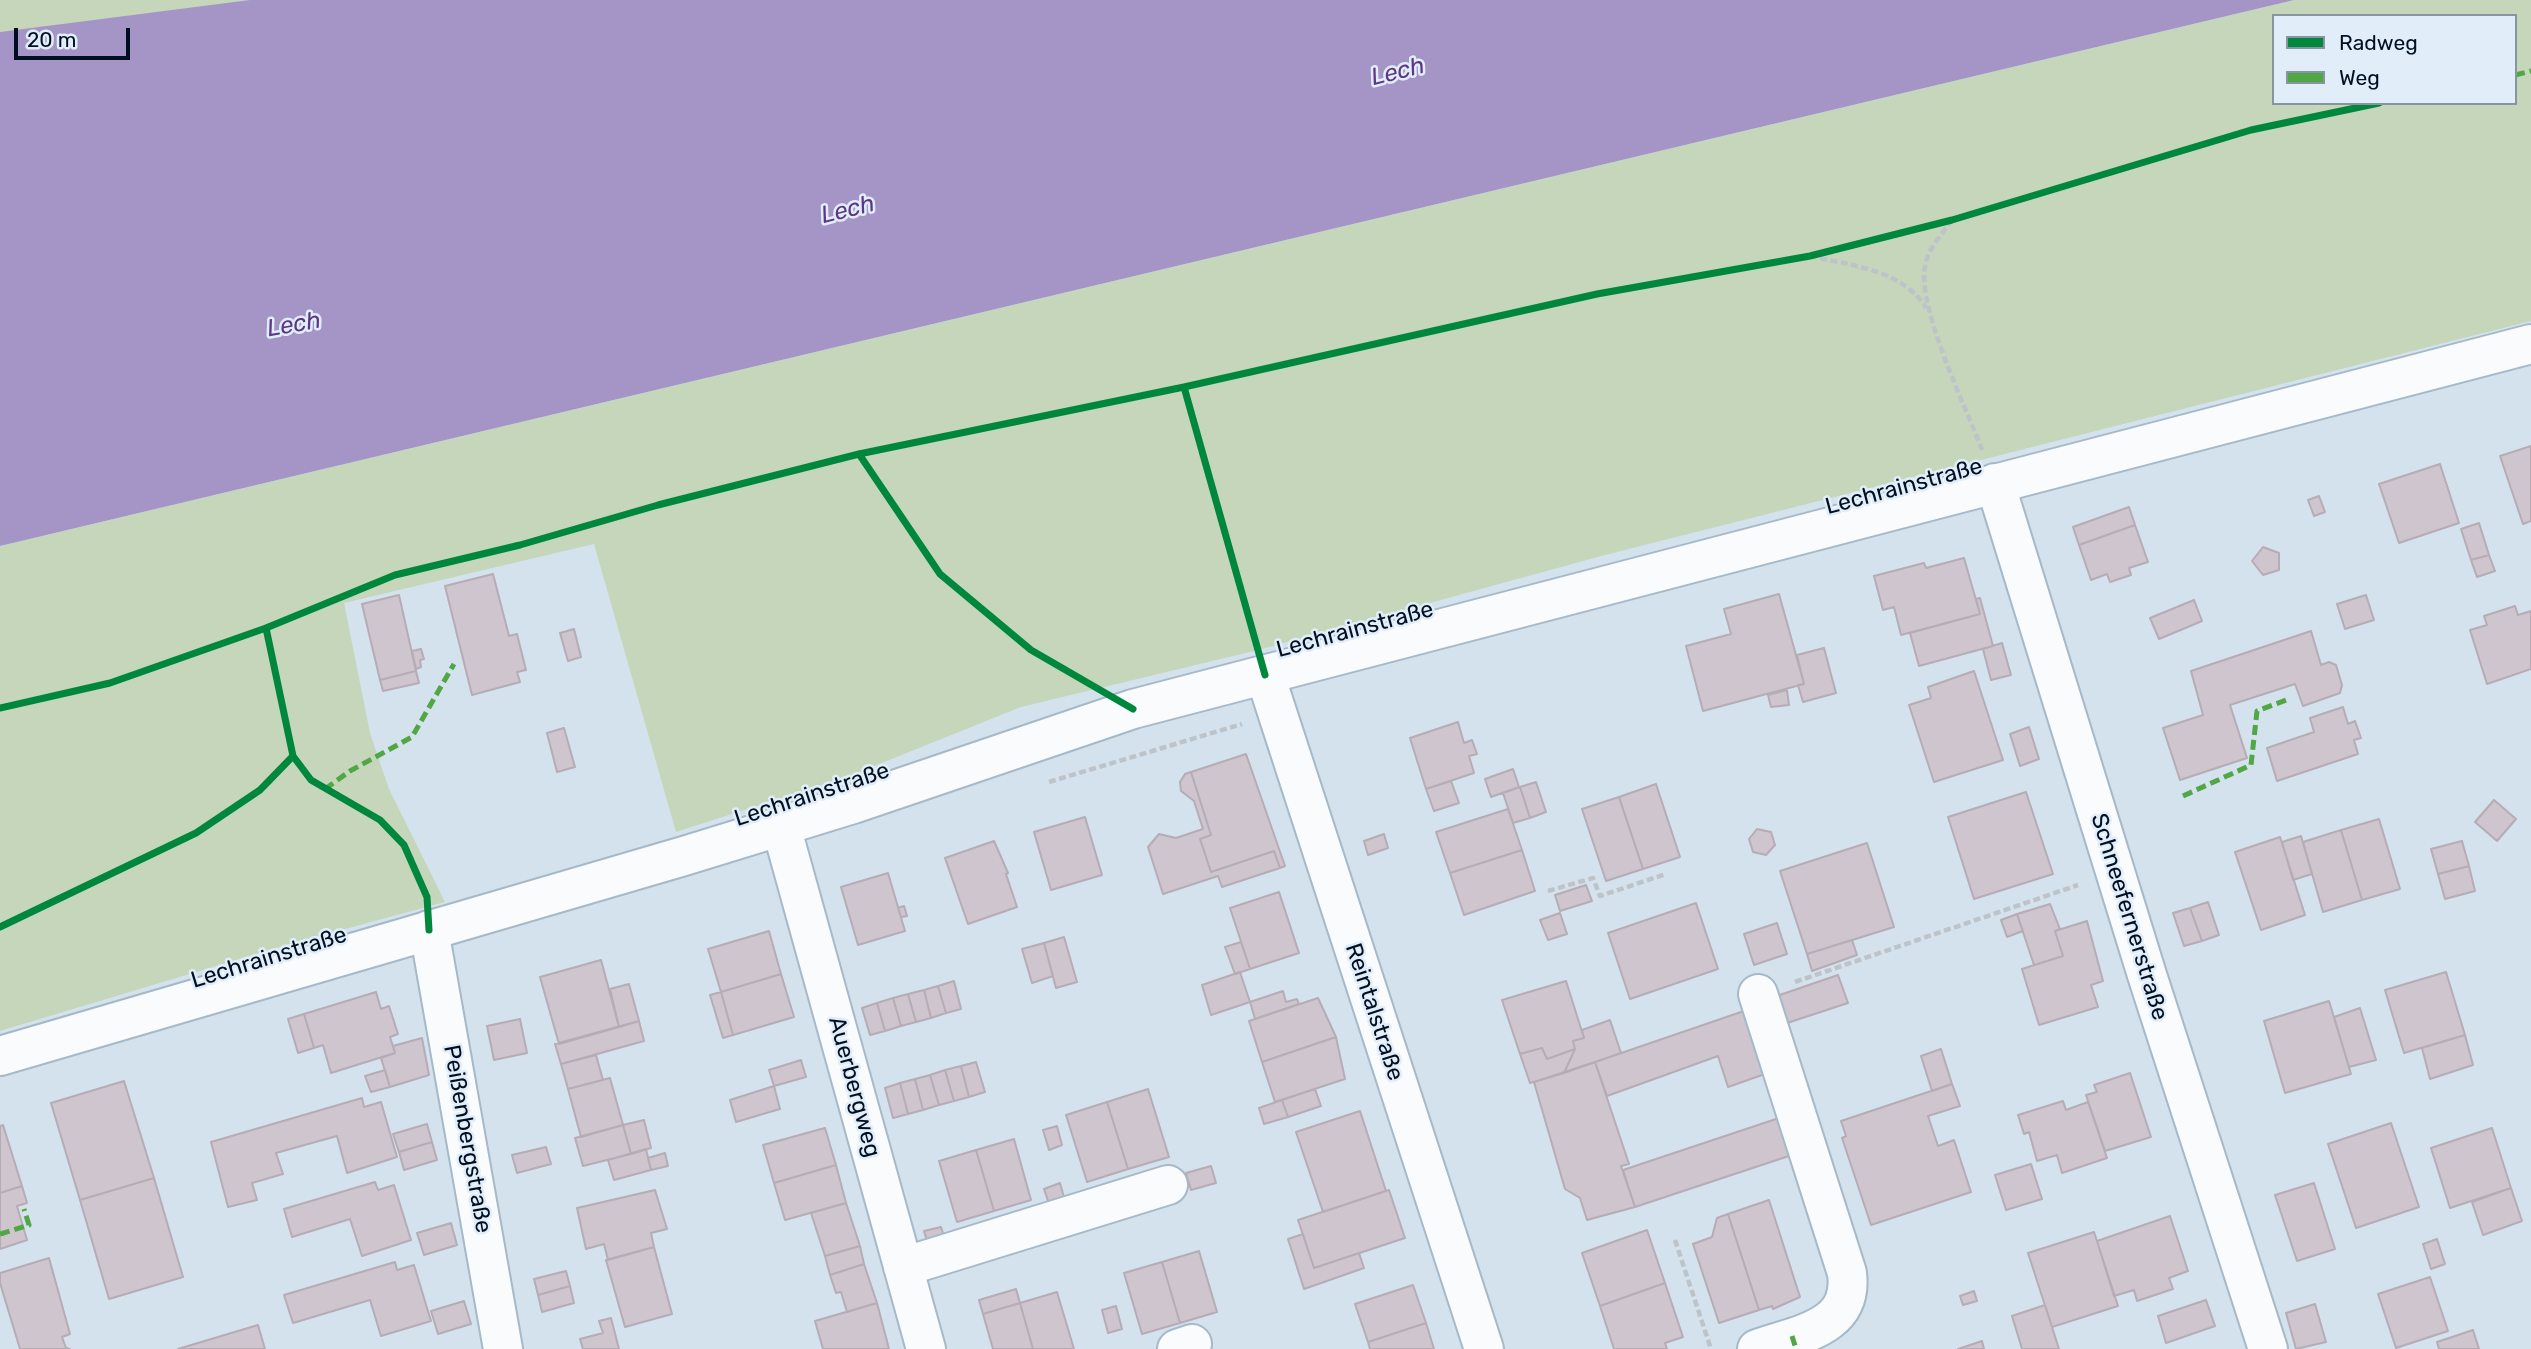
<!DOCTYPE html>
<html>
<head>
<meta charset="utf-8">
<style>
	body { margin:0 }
	#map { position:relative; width:2531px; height:1349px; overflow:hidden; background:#d4e2ee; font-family:Rubik,sans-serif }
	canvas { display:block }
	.legend { position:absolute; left:2272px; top:14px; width:245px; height:91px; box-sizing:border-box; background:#e1eef9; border:2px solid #8795a3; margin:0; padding:9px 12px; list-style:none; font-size:21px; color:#001022 }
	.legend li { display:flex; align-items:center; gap:14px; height:35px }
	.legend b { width:35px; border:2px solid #8795a3 }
	.scale { position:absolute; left:14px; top:28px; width:116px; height:32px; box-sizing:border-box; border:4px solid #001022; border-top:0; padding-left:9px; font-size:21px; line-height:24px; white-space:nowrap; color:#001022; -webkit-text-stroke:5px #e1eef9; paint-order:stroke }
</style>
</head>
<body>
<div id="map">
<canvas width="2531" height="1349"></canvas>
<ul class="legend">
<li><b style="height:9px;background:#00873e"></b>Radweg</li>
<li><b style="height:9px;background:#4fa843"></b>Weg</li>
</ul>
<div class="scale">20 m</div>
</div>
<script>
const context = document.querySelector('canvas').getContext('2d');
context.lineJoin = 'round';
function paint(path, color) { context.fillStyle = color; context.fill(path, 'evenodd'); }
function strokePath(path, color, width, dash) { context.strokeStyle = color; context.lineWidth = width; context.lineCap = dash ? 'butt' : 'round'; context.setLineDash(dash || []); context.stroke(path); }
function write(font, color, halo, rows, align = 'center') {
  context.font = font + ' Rubik,sans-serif'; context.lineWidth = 5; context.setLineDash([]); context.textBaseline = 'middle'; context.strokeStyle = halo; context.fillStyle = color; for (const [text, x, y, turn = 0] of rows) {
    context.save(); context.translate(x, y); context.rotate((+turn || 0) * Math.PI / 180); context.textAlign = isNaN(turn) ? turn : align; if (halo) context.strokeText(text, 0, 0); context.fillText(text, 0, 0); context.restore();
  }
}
const green = new Path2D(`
	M0 0H454L0 71Z
	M2294 0H2531V321L1605 555 1258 650 1021 707 847 777 676 832 594 544 344 603 370 733 389 789 445 902 286 945 0 1031V546ZM2274 16H2515V103H2274Z`);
const water = new Path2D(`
	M250 0H2294L0 546V32Z`);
const building = new Path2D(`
	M2531 446V521L2523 524 2500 456Z
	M2440 464 2459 523 2399 543 2379 484Z
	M2319 496 2325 512 2314 516 2308 500Z
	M2129 507 2135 525 2079 545 2073 527Z
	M2479 523 2489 555 2471 560 2461 529Z
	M2135 525 2148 562 2129 568 2131 575 2110 582 2107 574 2091 580 2079 545Z
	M2263 547 2279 553V570L2263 575 2252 561Z
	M2489 555 2495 571 2477 577 2471 560Z
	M1964 558 1980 614 1901 635 1894 607 1883 610 1874 576 1924 563 1926 568Z
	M493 574 509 636 517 634 526 670 517 672 520 682 472 695 445 586Z
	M1779 594 1804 684 1703 711 1686 646 1731 634 1724 609Z
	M399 595 416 671 380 680 362 604Z
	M2366 595 2374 620 2345 629 2337 604Z
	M1980 598 1993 646 1919 666 1910 633 1980 614 1976 599Z
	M2194 600 2202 621 2159 639 2150 618Z
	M2515 606 2518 615 2531 611V669L2487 684 2470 630 2487 625 2484 616Z
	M574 629 581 657 568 661 560 633Z
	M2311 631 2321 665 2329 662 2336 665 2342 685 2340 693 2303 706 2295 684 2230 705 2247 758 2180 780 2163 728 2203 715 2191 671Z
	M2002 643 2011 675 1991 680 1983 649Z
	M1824 648 1836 693 1803 702 1798 685 1804 684 1797 655Z
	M421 649 424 659 420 660 421 667 416 669 412 651Z
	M416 671 419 683 383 691 380 680Z
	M1974 671 2003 760 1934 782 1909 705 1931 698 1928 687Z
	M1787 690 1789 705 1771 707 1768 695Z
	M2343 707 2348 724 2355 721 2361 738 2354 740 2358 754 2277 781 2267 748 2314 732 2310 718Z
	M1458 722 1464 743 1472 740 1477 754 1469 756 1474 773 1426 789 1410 738Z
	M2029 727 2039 759 2020 766 2010 734Z
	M564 728 575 767 557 772 547 733Z
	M1246 754 1285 866 1280 868 1274 851 1211 872 1200 839 1211 835 1191 772Z
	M1513 769 1519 787 1491 797 1485 779Z
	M1191 772 1211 835 1200 839 1211 872 1274 851 1280 868 1222 887 1218 876 1163 894 1148 847 1159 834 1176 838 1203 829 1194 801 1181 791 1180 782 1185 774Z
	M1451 781 1459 803 1434 811 1426 789Z
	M1536 782 1546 812 1530 818 1520 787Z
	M1656 784 1680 857 1643 869 1619 797Z
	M1520 787 1530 818 1513 823 1503 793Z
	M2026 792 2053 874 1974 899 1948 817Z
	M1619 797 1643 869 1606 881 1582 809Z
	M2494 800 2516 819 2497 841 2475 822Z
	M1508 809 1522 850 1450 873 1436 832Z
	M1085 817 1102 875 1051 890 1034 832Z
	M2379 819 2400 889 2362 900 2341 830Z
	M1757 829 1771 832 1775 845 1766 855 1753 852 1749 839Z
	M2341 830 2362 900 2323 912 2303 842Z
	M1384 834 1388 848 1368 855 1364 841Z
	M2301 836 2312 874 2293 880 2282 842Z
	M2280 837 2305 915 2261 930 2235 852Z
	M994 841 1008 873 1006 874 1017 907 968 924 945 858Z
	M2462 841 2469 866 2438 874 2431 849Z
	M1867 843 1894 927 1807 954 1780 871Z
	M1522 850 1535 891 1464 915 1450 873Z
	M2469 866 2475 891 2445 899 2438 874Z
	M888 873 905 931 858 945 841 887Z
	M1586 885 1592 901 1560 911 1555 895Z
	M1279 892 1299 953 1250 969 1230 908Z
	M2208 902 2219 935 2202 941 2190 908Z
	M1696 903 1718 969 1630 999 1608 933Z
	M2050 904 2060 929 2055 931 2063 956 2034 965 2017 914Z
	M904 906 907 916 901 917 898 908Z
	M2190 908 2202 941 2184 946 2173 913Z
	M1560 913 1567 934 1548 940 1540 920Z
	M2017 914 2023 931 2007 937 2001 920Z
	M2087 921 2103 981 2091 985 2098 1007 2039 1025 2022 969 2063 956 2055 931Z
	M1777 923 1787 954 1754 965 1744 934Z
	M769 931 781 974 721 992 708 949Z
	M1064 937 1077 982 1056 988 1044 943Z
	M1852 940 1857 955 1812 971 1807 954Z
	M1241 942 1250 969 1235 974 1225 947Z
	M1044 943 1053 976 1032 983 1022 949Z
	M601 960 619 1027 559 1044 540 977Z
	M1240 972 1250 1002 1211 1015 1202 985Z
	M2446 972 2465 1035 2404 1053 2385 990Z
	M781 974 794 1017 733 1035 721 992Z
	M1838 975 1848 1003 1778 1026 1768 999Z
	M954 981 961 1009 946 1013 938 986Z
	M1566 981 1584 1038 1573 1041 1575 1049 1547 1059 1542 1048 1520 1054 1502 1000Z
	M629 984 639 1021 619 1027 610 989Z
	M938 986 946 1013 931 1018 924 990Z
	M924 990 931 1018 916 1022 908 994Z
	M1283 991 1286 1002 1297 999 1299 1004 1255 1019 1250 1002Z
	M376 992 381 1009 389 1006 398 1034 390 1037 395 1053 331 1073 323 1045 314 1048 304 1014Z
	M721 992 733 1035 723 1038 710 995Z
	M908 994 916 1022 901 1026 893 998Z
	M893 998 901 1026 885 1031 877 1003Z
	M1318 998 1336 1037 1262 1062 1249 1021Z
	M2329 1001 2351 1074 2285 1093 2264 1021Z
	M877 1003 885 1031 870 1035 862 1008Z
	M2360 1008 2376 1060 2349 1067 2334 1017Z
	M1744 1011 1765 1074 1728 1087 1718 1056 1607 1096 1595 1062Z
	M304 1014 314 1048 298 1053 288 1019Z
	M520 1019 527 1053 494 1060 487 1026Z
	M1610 1020 1621 1053 1564 1073 1575 1049 1573 1041 1584 1038 1582 1030Z
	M639 1021 644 1041 561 1064 555 1044Z
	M2465 1035 2473 1065 2430 1079 2422 1048Z
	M1336 1037 1345 1079 1275 1102 1262 1062Z
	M422 1038 429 1075 390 1087 381 1058 395 1053 393 1046Z
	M1542 1048 1547 1059 1575 1049 1564 1073 1530 1083 1520 1054Z
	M1941 1049 1952 1084 1932 1091 1921 1056Z
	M596 1055 603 1080 568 1089 561 1064Z
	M801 1060 806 1077 774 1086 769 1070Z
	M976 1062 985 1092 969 1097 961 1066Z
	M1595 1062 1629 1164 1621 1166 1635 1207 1587 1220 1580 1198 1565 1189 1534 1082Z
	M961 1066 969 1097 954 1101 945 1070Z
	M385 1070 390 1087 371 1092 365 1076Z
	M945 1070 954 1101 939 1105 930 1075Z
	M2130 1073 2151 1137 2105 1151 2086 1095 2097 1092 2094 1085Z
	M930 1075 939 1105 923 1110 915 1079Z
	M610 1078 623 1125 581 1137 568 1089Z
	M915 1079 923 1110 908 1114 900 1083Z
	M124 1081 154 1178 80 1200 51 1103Z
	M900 1083 908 1114 893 1118 885 1088Z
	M1952 1084 1960 1106 1928 1116 1938 1146 1954 1140 1971 1192 1871 1225 1842 1138 1846 1136 1841 1121Z
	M774 1086 780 1109 736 1122 730 1100Z
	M1148 1089 1169 1157 1128 1169 1107 1102Z
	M1315 1089 1321 1106 1288 1117 1282 1100Z
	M362 1098 364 1107 381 1102 397 1157 347 1173 337 1136 276 1153 283 1174 252 1183 257 1200 228 1207 211 1142Z
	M1282 1100 1288 1117 1264 1124 1259 1108Z
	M2063 1101 2066 1110 2088 1102 2107 1158 2062 1173 2057 1155 2037 1161 2029 1132 2024 1134 2018 1115Z
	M1107 1102 1128 1169 1087 1182 1066 1115Z
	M1360 1111 1386 1191 1323 1212 1296 1132Z
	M1779 1118 1792 1155 1635 1207 1623 1170Z
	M644 1120 651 1148 631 1154 623 1125Z
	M2391 1123 2419 1207 2356 1228 2328 1144Z
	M427 1124 432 1142 399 1152 393 1134Z
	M3 1125 22 1186 0 1193V1126Z
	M623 1125 631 1154 583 1166 575 1138Z
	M1057 1126 1062 1145 1049 1150 1043 1130Z
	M825 1128 836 1165 774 1183 763 1145Z
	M2492 1128 2511 1188 2450 1208 2431 1148Z
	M1014 1139 1031 1200 994 1211 976 1150Z
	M432 1142 437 1160 404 1170 399 1152Z
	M546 1147 551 1164 517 1173 512 1155Z
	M646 1149 651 1170 614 1180 608 1160Z
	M976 1150 994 1211 957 1222 939 1161Z
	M665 1153 668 1166 651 1170 648 1158Z
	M2031 1164 2042 1199 2006 1210 1995 1175Z
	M836 1165 846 1203 785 1220 774 1183Z
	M1211 1166 1216 1183 1191 1190 1186 1173Z
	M154 1178 183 1277 109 1299 80 1200Z
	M375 1182 378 1190 394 1185 411 1240 362 1256 350 1219 292 1237 284 1209Z
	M1060 1183 1067 1208 1052 1213 1044 1189Z
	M2314 1183 2335 1249 2297 1261 2275 1195Z
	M22 1186 27 1203 17 1206 27 1240 0 1249V1193Z
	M2511 1188 2522 1221 2483 1235 2472 1202Z
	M655 1190 667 1229 651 1233 654 1247 608 1260 604 1244 586 1249 577 1208Z
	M1389 1190 1405 1238 1314 1268 1298 1220Z
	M1769 1200 1800 1297 1773 1309 1772 1306 1759 1310 1728 1214Z
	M846 1203 860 1246 825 1256 811 1213Z
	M1728 1214 1759 1310 1719 1323 1693 1244 1712 1237 1717 1218Z
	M2170 1216 2188 1271 2169 1278 2173 1289 2137 1301 2134 1290 2114 1296 2097 1241Z
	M451 1223 457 1245 424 1255 417 1233Z
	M941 1227 947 1246 930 1251 924 1231Z
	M1647 1230 1665 1283 1600 1306 1582 1253Z
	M2094 1232 2118 1306 2052 1327 2028 1253Z
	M1303 1234 1314 1268 1359 1253 1364 1268 1304 1289 1288 1239Z
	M2437 1239 2445 1264 2431 1269 2423 1244Z
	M860 1246 864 1264 830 1275 825 1256Z
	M654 1247 672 1314 625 1327 606 1260Z
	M1199 1251 1217 1312 1180 1323 1162 1262Z
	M49 1258 70 1334 62 1337 66 1348 70 1349H20L0 1283V1273Z
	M395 1262 397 1270 414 1265 431 1321 381 1336 370 1300 293 1323 284 1295Z
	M1162 1262 1180 1323 1142 1334 1124 1273Z
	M864 1264 877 1303 847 1312 841 1292 836 1293 830 1275Z
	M566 1271 570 1286 538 1295 534 1279Z
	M2430 1277 2448 1331 2396 1348 2378 1294Z
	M1665 1283 1683 1337 1665 1343 1667 1349H1614L1600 1306Z
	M1413 1285 1426 1323 1368 1342 1355 1304Z
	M570 1286 574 1303 542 1312 538 1295Z
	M1016 1289 1020 1303 983 1314 979 1300Z
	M1974 1291 1977 1301 1963 1305 1960 1296Z
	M1057 1292 1074 1349H1033L1020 1303Z
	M2206 1300 2215 1326 2166 1343 2158 1316Z
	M464 1301 471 1324 438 1334 431 1311Z
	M877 1303 889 1349H823L815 1321Z
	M1020 1303 1033 1349H993L983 1314Z
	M2315 1304 2326 1342 2296 1349 2286 1313Z
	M2045 1305 2059 1349H2022L2012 1316Z
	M1116 1306 1122 1329 1108 1333 1102 1310Z
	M611 1318 619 1349H583L580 1339 603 1333 599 1321Z
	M1426 1323 1434 1349H1370L1368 1342Z
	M258 1325 265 1349H178Z
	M2473 1330 2479 1349H2439L2437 1342Z
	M1982 1341 1984 1349H1958Z`);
const path = new Path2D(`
	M1952 220C1942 234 1928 249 1925 266 1917 308 1966 407 1982 450
	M1810 256C1849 265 1904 270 1926 308
	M1049 782 1242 724
	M1548 891 1593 878 1600 896 1666 874
	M1795 982 2078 885
	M1675 1240 1711 1349`);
const minor = new Path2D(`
	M1995 483 2147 975 2268 1349
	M1265 675 1484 1349
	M781 826 926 1349
	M429 930 503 1349
	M0 1056 684 856 853 804 1133 709 2531 344
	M903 1267 1168 1185
	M1177 1349 1192 1344
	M1757 1349C1798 1334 1854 1329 1847 1273L1758 994`);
const quiet = new Path2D(`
	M2515 75 2531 71
	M325 789 350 771 412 737 454 664
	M2183 796 2251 765 2257 711 2289 699
	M0 1234 29 1225 24 1209
	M1792 1336 1796 1349`);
const cycleway = new Path2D(`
	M1184 387 1265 675
	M859 454 940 574 1031 650 1133 709
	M266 628 293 756 311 780 380 820 404 845 427 897 429 930
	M0 708 110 683 266 628 395 575 520 545 658 505 859 454 1184 387 1597 294 1810 256 1952 220 2251 130 2379 103
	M0 927 196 833 260 790 293 756`);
const streetNames = [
	["Lechrainstraße",1904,487,-15],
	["Lechrainstraße",1355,630,-15],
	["Lechrainstraße",812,795,-18],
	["Schneefernerstraße",2129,917,73],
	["Lechrainstraße",269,958,-17],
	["Reintalstraße",1374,1012,72],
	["Auerbergweg",854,1087,75],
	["Peißenbergstraße",467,1139,80]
];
const waterNames = [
	["Lech",1398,72,-14],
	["Lech",848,210,-14],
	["Lech",294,325,-10]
];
paint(green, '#c5d6bb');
paint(water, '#a595c6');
paint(building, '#cec5ce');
strokePath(building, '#b5acb5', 2);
strokePath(minor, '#a6b9c8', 42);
strokePath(path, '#bec3c8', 4.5, [7, 3.5]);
strokePath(minor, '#f9fbfc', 38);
strokePath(quiet, '#4fa843', 5, [10, 5]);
strokePath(cycleway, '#00873e', 7);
write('23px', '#001022', '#e1eef9', streetNames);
write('italic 24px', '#5e3687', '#e1eef9', waterNames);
</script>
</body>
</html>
